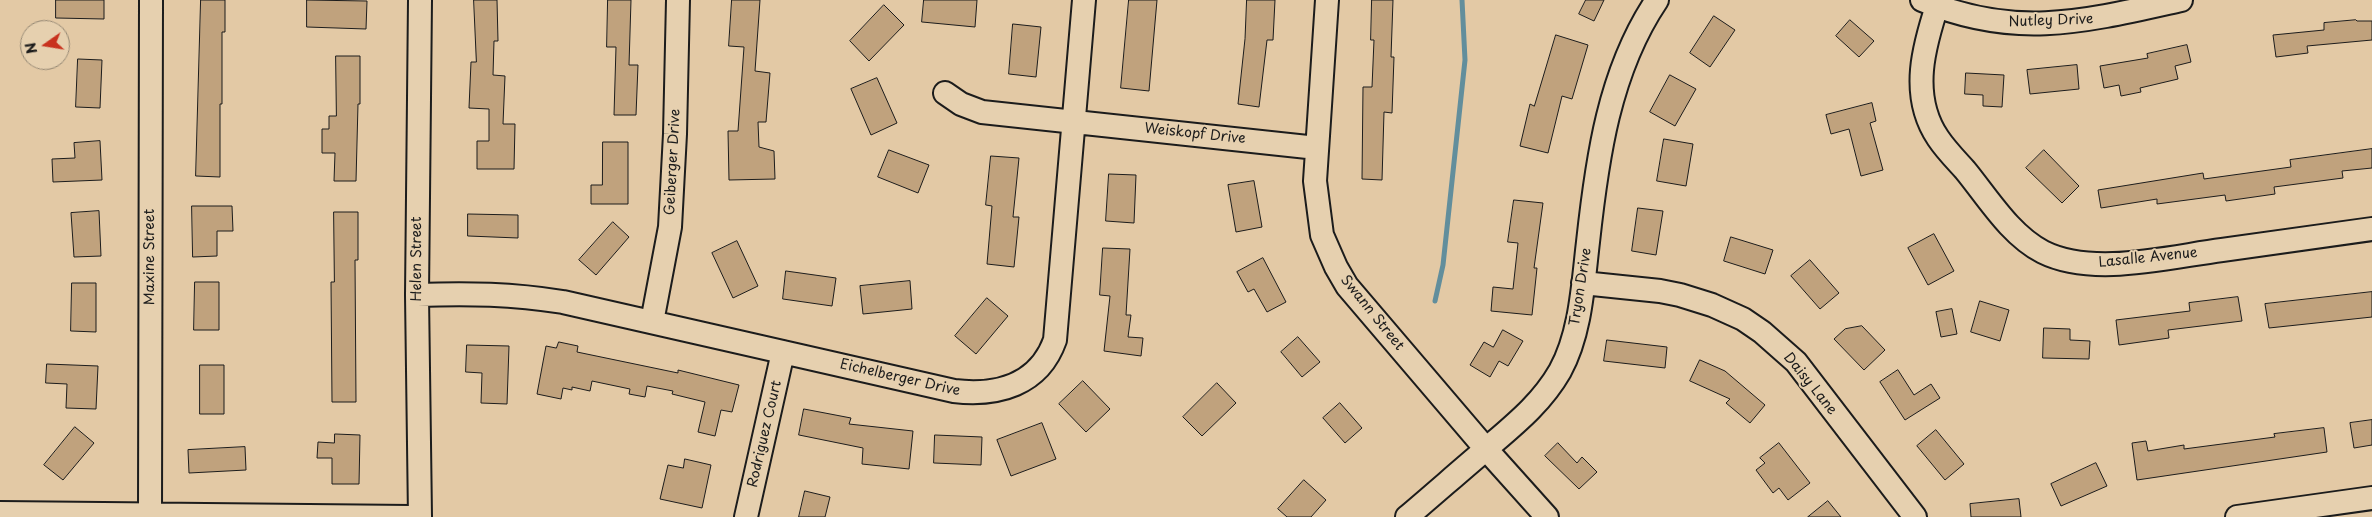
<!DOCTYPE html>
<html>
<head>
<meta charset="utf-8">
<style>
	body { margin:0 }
	#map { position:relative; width:2372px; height:517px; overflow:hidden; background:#e3c9a5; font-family:"Playpen Sans",sans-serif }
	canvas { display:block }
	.north { position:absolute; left:20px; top:20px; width:50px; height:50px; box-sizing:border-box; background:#e6d0af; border:1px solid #958874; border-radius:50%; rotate:257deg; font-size:14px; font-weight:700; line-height:20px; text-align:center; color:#1c1c1c }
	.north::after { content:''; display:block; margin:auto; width:18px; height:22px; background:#c8321e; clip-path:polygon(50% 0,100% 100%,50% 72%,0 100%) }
</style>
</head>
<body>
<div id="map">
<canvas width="2372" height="517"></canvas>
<div class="north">N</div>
</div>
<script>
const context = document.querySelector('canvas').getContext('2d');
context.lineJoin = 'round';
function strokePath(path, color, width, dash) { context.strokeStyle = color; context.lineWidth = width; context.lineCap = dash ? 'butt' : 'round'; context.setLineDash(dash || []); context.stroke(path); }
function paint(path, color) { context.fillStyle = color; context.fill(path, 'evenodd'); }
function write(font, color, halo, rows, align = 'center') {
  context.font = font + ' "Playpen Sans",sans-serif'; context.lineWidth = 4; context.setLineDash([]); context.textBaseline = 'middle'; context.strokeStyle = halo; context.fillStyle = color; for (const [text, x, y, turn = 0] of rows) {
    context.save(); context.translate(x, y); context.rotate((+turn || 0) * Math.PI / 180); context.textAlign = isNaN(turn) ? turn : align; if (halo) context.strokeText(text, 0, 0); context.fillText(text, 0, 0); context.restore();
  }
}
const stream = new Path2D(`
	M1435 301 1443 265 1465 60 1462 0`);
const building = new Path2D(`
	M56 0H104V19L56 18Z
	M201 0H225V32H222V104H220V177L196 176Z
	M307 0 367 1 366 29 307 27Z
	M474 0H497L498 41H494L493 75 505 76 503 124H515L514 169H477V141H489V109L469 108 471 62H476Z
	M608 0H631L629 65H638L636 115H614L616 47H607Z
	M732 0H760L755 71 770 73 766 122H758L759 147 774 151 775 179 729 180 728 131H738L744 47 729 46Z
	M924 0H977L975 27 922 22Z
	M1129 0H1157L1149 91 1121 88Z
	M1247 0H1275L1273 40H1267L1259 107 1238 104 1245 39Z
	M1372 0H1393L1391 57H1394L1392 113 1384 112 1382 180 1362 179 1363 87H1372L1374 40H1371Z
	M1586 0H1604L1594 21 1579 14Z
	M884 5 904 25 869 61 850 41Z
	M1714 16 1735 30 1710 67 1690 53Z
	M1850 20 1874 41 1859 57 1836 36Z
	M2356 20 2357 21H2372V40L2307 46 2308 53 2276 57 2273 35 2324 30V23Z
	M1013 24 1041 27 1036 77 1009 74Z
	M1556 35 1588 45 1572 99 1562 96 1548 153 1520 146 1530 104 1534 106Z
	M2187 45 2191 62 2175 66 2178 79 2140 88 2141 92 2121 96 2119 85 2104 88 2100 66 2148 58 2147 54Z
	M336 56H360V104H358L356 181H334L335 153H322V129H329V116H336Z
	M78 59 102 60 100 108 76 107Z
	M2077 65 2079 89 2030 94 2027 70Z
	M1966 73 2004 75 2002 107 1983 106V95L1965 94Z
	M1670 75 1696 89 1675 126 1650 112Z
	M877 78 897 123 871 135 851 89Z
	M1872 103 1876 121 1870 123 1883 170 1861 176 1849 129 1831 134 1826 115Z
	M1664 139 1693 144 1686 186 1657 181Z
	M100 141 102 180 53 182 52 159 75 158 74 143Z
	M603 142H628V204H591V185H602Z
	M2372 149V168L2342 171 2343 178 2274 187 2275 194 2226 201 2225 195 2157 204V199L2101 208 2098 190 2203 173 2204 179 2291 167 2290 160Z
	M889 150 929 165 918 193 878 177Z
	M2044 150 2079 186 2062 203 2026 168Z
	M991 156 1019 158 1013 217H1019L1014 267 987 264 992 206 986 205Z
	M1109 174 1136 175 1134 223 1106 221Z
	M1254 181 1262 227 1236 232 1228 185Z
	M1514 200 1543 203 1534 268H1537L1532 315 1491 311 1493 287 1513 289 1518 243 1508 242Z
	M192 206H232L233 231H217V256L193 257Z
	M1638 208 1663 211 1656 255 1632 251Z
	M99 211 101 256 74 257 71 213Z
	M334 212H358V260H355L356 402H332L331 282H334Z
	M468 214 518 215V238L468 236Z
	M613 222 629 237 596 275 579 260Z
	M1934 234 1954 271 1928 285 1908 248Z
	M1731 237 1773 250 1765 274 1724 261Z
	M737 241 758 286 733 298 712 253Z
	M1103 248 1130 249 1126 315H1131L1128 337 1143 338 1141 356 1104 351 1110 296 1100 295Z
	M1263 258 1286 302 1267 312 1254 289 1248 292 1237 272Z
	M1810 260 1839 293 1820 309 1791 276Z
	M786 271 836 278 832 306 783 299Z
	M910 281 912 309 863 314 860 286Z
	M195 282H219V330H194Z
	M72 283H96V332L71 331Z
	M2372 292V317L2269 328 2265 304Z
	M2238 297 2242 321 2168 330 2169 338 2119 345 2116 320 2190 311 2189 303Z
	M987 298 1008 316 976 354 955 336Z
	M1980 301 2009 310 2000 341 1971 332Z
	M1952 309 1957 334 1941 337 1936 312Z
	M1862 326 1885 350 1864 370 1834 339 1845 329Z
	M2044 328 2070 329V340L2090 341 2089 359 2043 358Z
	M1503 330 1523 341 1508 366 1499 361 1490 377 1470 365 1484 342 1493 347Z
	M1298 337 1320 362 1302 377 1281 352Z
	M1607 340 1667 347 1665 368 1604 361Z
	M559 342 578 346 577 352 678 373V370L739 385 732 412 721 410 715 436 698 432 705 402 672 394 673 391 647 386 645 397 629 394 630 389 592 381 590 391 572 387V390L563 388 561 399 537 394 546 346 556 348Z
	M467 345 509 346 507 404 481 403 482 373 466 372Z
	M1700 360 1725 371 1765 405 1750 423 1726 403 1730 399 1690 381Z
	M47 364 98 366 96 409 66 408 67 384 46 383Z
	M200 365H224V414H200Z
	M1898 370 1914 395 1931 384 1940 398 1905 420 1880 382Z
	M1083 381 1110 409 1086 432 1059 404Z
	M1217 383 1236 403 1202 436 1183 417Z
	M1340 403 1362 428 1345 443 1323 418Z
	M804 409 851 418 849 424 913 431 909 469 862 464 863 448 799 435Z
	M2372 420V445L2354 448 2350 423Z
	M1042 423 1056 459 1011 476 997 440Z
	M75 427 94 443 63 480 44 465Z
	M2324 428 2327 452 2137 480 2132 443 2146 441 2148 451 2184 445V449L2275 437 2274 434Z
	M1936 430 1964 464 1945 480 1917 446Z
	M335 434 360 435 359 484H332V458H317L318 442 334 443Z
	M935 435 982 437 981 465 934 463Z
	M1558 443 1577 463 1582 457 1597 472 1579 489 1545 456Z
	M1779 443 1810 483 1788 500 1779 488 1773 493 1756 470 1765 463 1760 458Z
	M245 447 246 470 189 473 188 450Z
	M685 459 711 465 702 508 660 499 668 465 683 468Z
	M2096 463 2107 486 2061 506 2051 484Z
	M1304 480 1326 500 1311 517H1287L1278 509Z
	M805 491 830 497 825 517H799Z
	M2019 499 2021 517H1971L1970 504Z
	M1828 501 1841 517H1808Z`);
const minor = new Path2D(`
	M420 0 417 295 420 517
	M1327 0 1315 181 1322 235 1336 267 1347 286 1486 449 1547 517
	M1922 0C2015 40 2087 21 2181 0
	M1939 0C1924 45 1909 95 1938 138 1946 150 1956 160 1965 170 1988 198 2010 235 2043 252 2093 277 2168 257 2222 250 2272 243 2322 236 2372 229
	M945 93 961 104 982 112 1317 148
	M1583 283 1660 291 1680 295 1712 305 1743 319 1762 332 1796 362 1915 517
	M417 295C469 293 512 294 563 302L954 391C998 396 1039 385 1055 340L1084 0
	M652 322 670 227 675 134 678 0
	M0 513 411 517
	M150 515 151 0
	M746 517 783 352
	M1407 517C1433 495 1459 472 1485 450 1514 425 1541 404 1560 371 1581 333 1583 284 1588 242 1597 159 1609 71 1657 0
	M2237 517 2372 498`);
const streetNames = [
	["Nutley Drive",2051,21,-2],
	["Weiskopf Drive",1195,134,6],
	["Geiberger Drive",673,162,-87],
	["Maxine Street",150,257,-90],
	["Lasalle Avenue",2148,258,-6],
	["Helen Street",417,259,-90],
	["Tryon Drive",1581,287,-81],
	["Swann Street",1372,313,51],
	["Eichelberger Drive",900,378,13],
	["Daisy Lane",1810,384,51],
	["Rodriguez Court",765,434,-77]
];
strokePath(stream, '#628e9c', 5);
paint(building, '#c0a27d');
strokePath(building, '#1c1c1c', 1);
strokePath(minor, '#1c1c1c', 26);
strokePath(minor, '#e6d0af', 22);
write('14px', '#1c1c1c', '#e6d0af', streetNames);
</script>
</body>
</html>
